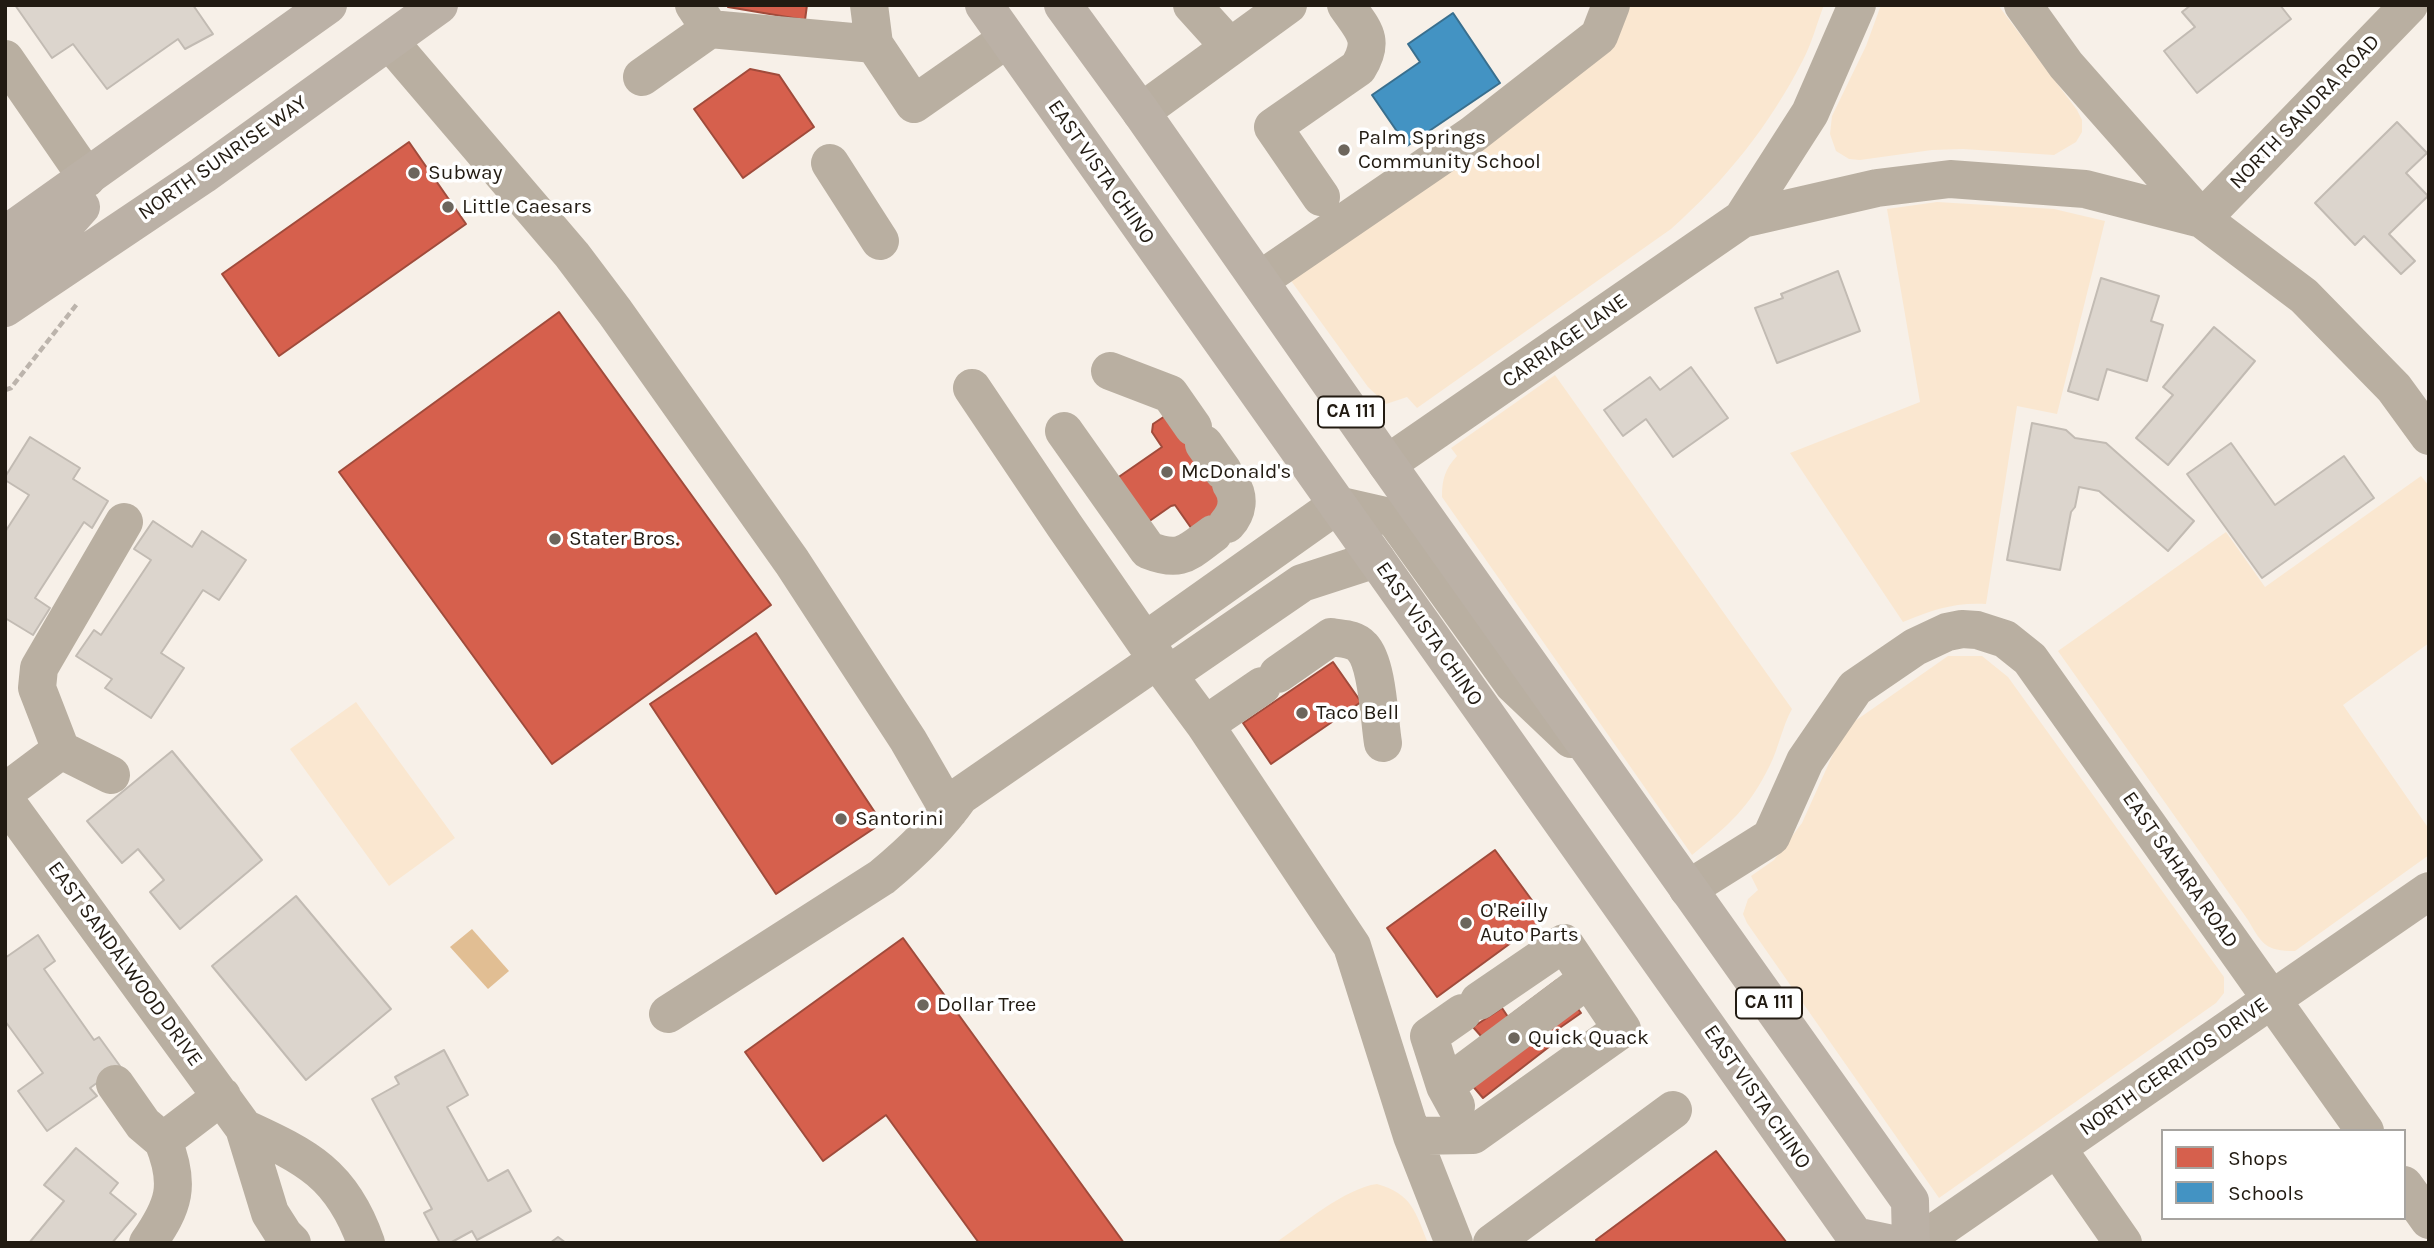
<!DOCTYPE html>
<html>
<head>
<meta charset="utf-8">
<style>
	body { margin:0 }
	#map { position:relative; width:2434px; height:1248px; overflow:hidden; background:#f7f0e8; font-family:Karla,sans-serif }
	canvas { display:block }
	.frame { position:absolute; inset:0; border:7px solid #221b12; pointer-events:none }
	.legend { position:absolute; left:2161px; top:1129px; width:245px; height:91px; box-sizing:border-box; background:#fff; border:2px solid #a7a4a0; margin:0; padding:9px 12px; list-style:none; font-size:21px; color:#221b12 }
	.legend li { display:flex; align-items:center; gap:14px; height:35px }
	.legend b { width:35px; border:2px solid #a7a4a0 }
</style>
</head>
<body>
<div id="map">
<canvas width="2434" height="1248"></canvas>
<div class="frame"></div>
<ul class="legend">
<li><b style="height:19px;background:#d6604d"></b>Shops</li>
<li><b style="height:19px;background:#4393c3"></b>Schools</li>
</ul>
</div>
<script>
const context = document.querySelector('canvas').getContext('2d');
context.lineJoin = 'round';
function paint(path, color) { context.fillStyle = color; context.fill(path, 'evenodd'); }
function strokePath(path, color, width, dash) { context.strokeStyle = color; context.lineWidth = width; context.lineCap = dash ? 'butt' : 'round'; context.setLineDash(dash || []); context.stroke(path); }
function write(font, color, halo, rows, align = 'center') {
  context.font = font + ' Karla,sans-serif'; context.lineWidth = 7; context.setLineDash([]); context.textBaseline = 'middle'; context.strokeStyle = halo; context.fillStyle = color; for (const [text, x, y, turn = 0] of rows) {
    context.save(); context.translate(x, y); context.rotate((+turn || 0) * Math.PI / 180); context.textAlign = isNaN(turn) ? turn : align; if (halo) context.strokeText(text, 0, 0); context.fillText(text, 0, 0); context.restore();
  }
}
const green = new Path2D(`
	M1620 5H1824C1817 23 1812 43 1803 60 1770 125 1725 181 1671 229L1417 408 1407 397 1386 404 1368 387 1289 278Z
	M1881 5H1998L2077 110 2082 120V132L2076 142 2054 155 1963 149 1932 150 1860 160 1849 159 1836 151 1830 134 1832 116 1866 46Z
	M1937 202 2054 209 2105 221 2057 414 2017 406 1986 604C1956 602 1931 610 1903 622L1790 453 1920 402 1887 209Z
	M1555 375 1792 709C1782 727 1779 747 1770 765 1749 808 1729 825 1692 855L1442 497C1442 479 1445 469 1457 456L1451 448Z
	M2421 476 2429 486V643L2343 705 2429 829V855L2295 951C2265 951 2262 944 2248 920L2058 651 2226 532 2265 587Z
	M1948 656H1982L2008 677 2224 977V993L2216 1003 1939 1198 1747 923 1743 914 1748 899 1758 890 1751 876 1774 860 1802 823 1838 743 1855 721Z
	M356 702 455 838 389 886 290 749Z
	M1377 1184C1412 1194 1415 1211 1428 1243H1275C1302 1225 1345 1188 1377 1184Z`);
const water = new Path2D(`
	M472 929 509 971 488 989 450 947Z`);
const shops = new Path2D(`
	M728 5H807L805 20 728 7Z
	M750 69 779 75 814 127 743 178 694 109Z
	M409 142 466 224 279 356 222 274Z
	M559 312 771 605 552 764 339 472Z
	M1168 414 1223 494 1220 517 1194 532 1175 505 1171 506 1141 527 1110 483 1162 447 1152 432 1153 424Z
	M756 633 882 823 776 894 650 704Z
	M1333 662 1361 702 1271 764 1243 723Z
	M1495 850 1545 918 1437 997 1387 928Z
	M903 938 1124 1243H979L886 1115 823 1161 745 1052Z
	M1557 980 1581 1013 1548 1036 1554 1043 1483 1098 1471 1084 1481 1036 1473 1027 1502 1008 1508 1017Z
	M1716 1151 1787 1243H1599L1596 1240Z`);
const schools = new Path2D(`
	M1453 13 1500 83 1407 146 1372 95 1420 62 1408 44Z`);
const building = new Path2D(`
	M15 5H193L213 34 185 49 178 39 107 89 73 44 52 58Z
	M2191 5H2280L2291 19 2197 93 2164 51 2195 27 2182 12Z
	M2397 122 2427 153 2406 173 2428 196 2389 234 2415 261 2401 274 2364 236 2355 245 2315 203Z
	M1838 271 1860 331 1777 363 1755 308 1783 298 1781 294Z
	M2101 278 2159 296 2151 321 2163 325 2147 381 2107 369 2098 400 2068 391Z
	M2214 327 2255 361 2168 465 2136 438 2173 395 2163 387Z
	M1691 367 1728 418 1673 457 1646 419 1623 436 1604 410 1650 377 1660 390Z
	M2032 423 2066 430 2075 438 2106 443 2194 521 2168 551 2099 491 2079 487 2075 507 2071 512 2060 570 2007 560Z
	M30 437 80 468 73 479 108 501 92 528 84 522 35 598 50 608 33 635 5 618V532L29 495 5 480V477Z
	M2231 443 2275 505 2344 456 2374 498 2262 578 2187 474Z
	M153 521 192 547 202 531 246 560 219 600 203 590 161 653 184 668 151 718 105 688 112 679 76 656 94 630 101 635 151 560 134 549Z
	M172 751 262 860 180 929 150 892 164 880 138 849 122 863 87 821Z
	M296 896 391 1009 306 1080 212 966Z
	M38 935 55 961 44 969 94 1040 99 1037 120 1066 90 1088 97 1096 47 1131 18 1091 43 1073 5 1021V958Z
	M444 1050 468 1095 447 1107 488 1181 508 1170 531 1211 477 1240 472 1231 450 1243H440L424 1213 432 1209 372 1099 399 1084 395 1077Z
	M76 1148 118 1183 110 1193 136 1214 112 1243H29L64 1201 44 1185Z
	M558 1237 566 1243H550Z`);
const path = new Path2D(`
	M5 390 11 388 77 304`);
const minor = new Path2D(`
	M694 5 710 29 874 44 914 104 1007 39
	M869 5 874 44
	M1192 5 1230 47
	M2023 5 2066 65 2202 219 2304 296 2394 388 2429 436
	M390 42 572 255 615 312 792 562 908 740 949 811
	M5 59 87 178
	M642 77 710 29
	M1141 112 1288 5
	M830 163 880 241
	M1321 197 1273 127 1358 68C1376 39 1363 30 1346 5
	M1742 219 1810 113 1857 5
	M1260 280 1472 135 1599 36 1611 5
	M1110 371 1170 394 1193 427
	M972 388 1064 525 1168 675 1205 725 1352 946 1412 1136 1454 1243
	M1064 431 1148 550C1181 563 1187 553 1213 534
	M1204 444 1223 471
	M1387 464 1742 219 1877 188 1950 179 2085 189 2202 219 2409 5
	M1227 524C1238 512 1240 497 1231 484
	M1145 641 1337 505 1394 518 1513 684 1571 739
	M1278 674 1331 637C1342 639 1354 638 1362 647 1378 664 1379 719 1383 743
	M1168 675 1302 583 1376 559
	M1205 725 1262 686
	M111 775 61 750 37 688 39 668 124 522
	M5 792 61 750
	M5 800 244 1128 270 1213 284 1235 292 1243
	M1688 889 1771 837 1805 761 1855 688 1915 647 1947 632 1962 629 1977 630 2005 639 2030 659 2365 1131
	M668 1014 882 877C911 853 939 826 960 796L1157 660
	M115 1084 143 1124 163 1141
	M1445 1086 1588 979
	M1456 1106 1445 1086 1429 1036 1462 1013
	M244 1128C307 1157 342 1174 366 1243
	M1412 1136 1473 1135 1622 1029 1564 943 1479 1001
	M2057 1148 2123 1243
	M2404 1185 2429 1220
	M148 1243C174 1206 181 1185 163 1141L222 1096
	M1492 1243 1673 1110
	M1919 1243 2429 891`);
const major = new Path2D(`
	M984 5 1855 1236 1888 1243
	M1063 5 1141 112 1387 464 1910 1201 1911 1243
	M5 235 328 5
	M5 270 65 225 81 207
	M5 308 203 175 439 5`);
const markers = [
	[1344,150,7,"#6d665d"],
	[414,173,7,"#6d665d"],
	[448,207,7,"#6d665d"],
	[1167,472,7,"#6d665d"],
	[555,539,7,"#6d665d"],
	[1302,713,7,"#6d665d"],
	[841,819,7,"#6d665d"],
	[1466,923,7,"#6d665d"],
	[923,1005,7,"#6d665d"],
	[1514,1038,7,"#6d665d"]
];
const shields = [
	[1351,412,66],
	[1769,1003,66]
];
const shieldNames = [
	["CA 111",1351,412],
	["CA 111",1769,1003]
];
const streetNames = [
	["NORTH SANDRA ROAD",2305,112,-46],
	["NORTH SUNRISE WAY",223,158,-35],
	["EAST VISTA CHINO",1101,172,55],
	["CARRIAGE LANE",1565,341,-35],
	["EAST VISTA CHINO",1429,634,55],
	["EAST SAHARA ROAD",2180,870,55],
	["EAST SANDALWOOD DRIVE",125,964,54],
	["NORTH CERRITOS DRIVE",2174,1067,-35],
	["EAST VISTA CHINO",1757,1097,55]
];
const poiNames = [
	["Palm Springs",1358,138],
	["Community School",1358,162],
	["Subway",428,173],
	["Little Caesars",462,207],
	["McDonald's",1181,472],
	["Stater Bros.",569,539],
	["Taco Bell",1316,713],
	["Santorini",855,819],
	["O'Reilly",1480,911],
	["Auto Parts",1480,935],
	["Dollar Tree",937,1005],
	["Quick Quack",1528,1038]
];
paint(green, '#fae7d0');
paint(water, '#e1be93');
paint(shops, '#d6604d');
strokePath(shops, '#a04b3b', 2);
paint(schools, '#4393c3');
strokePath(schools, '#396f8e', 2);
paint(building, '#dcd5cd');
strokePath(building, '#c2bbb3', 2);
strokePath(path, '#bcb4ac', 4.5, [7, 3.5]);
strokePath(minor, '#b9afa1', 38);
strokePath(major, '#bbb1a6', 38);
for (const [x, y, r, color] of markers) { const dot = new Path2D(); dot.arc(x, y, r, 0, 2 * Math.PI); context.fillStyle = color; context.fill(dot); strokePath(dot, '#fff', 2.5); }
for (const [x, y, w] of shields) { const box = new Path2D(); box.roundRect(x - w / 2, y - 15.5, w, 31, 5); context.fillStyle = '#fff'; context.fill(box); strokePath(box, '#221b12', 2); }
write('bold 19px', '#221b12', null, shieldNames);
write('21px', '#221b12', '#fff', streetNames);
write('21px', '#221b12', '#fff', poiNames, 'left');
</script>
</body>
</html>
